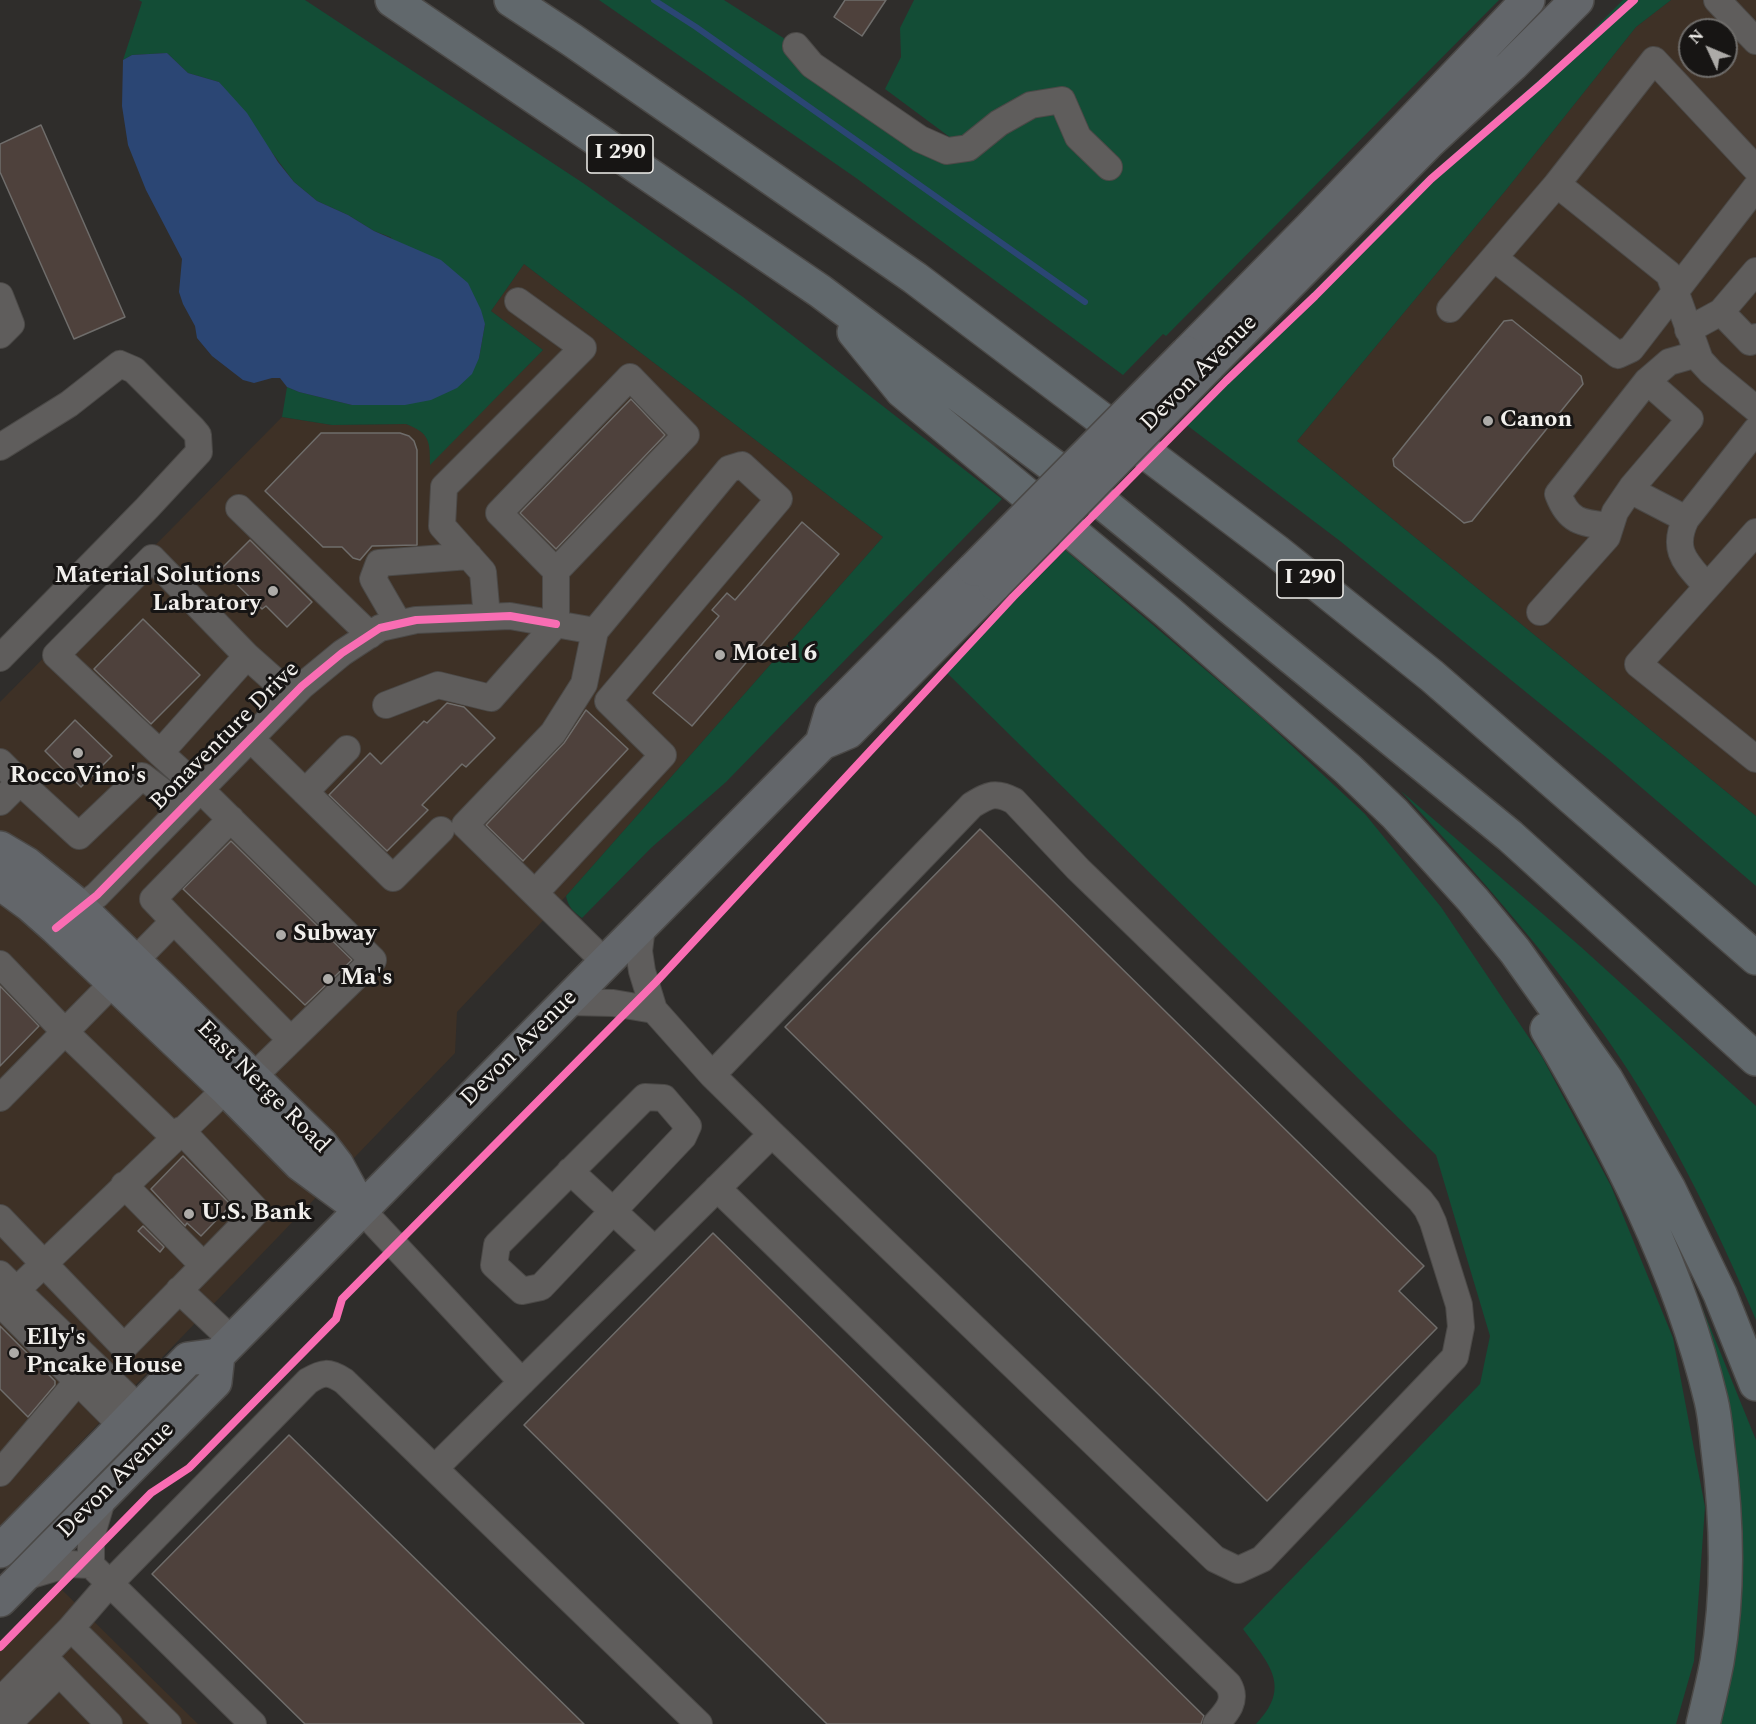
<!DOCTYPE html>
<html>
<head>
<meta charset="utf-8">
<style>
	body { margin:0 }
	#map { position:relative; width:1756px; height:1724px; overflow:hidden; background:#2f2d2b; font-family:Spectral,serif }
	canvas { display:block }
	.north { position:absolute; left:1678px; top:18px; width:60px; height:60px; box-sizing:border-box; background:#171514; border:2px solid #6e6c6a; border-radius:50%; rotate:314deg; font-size:16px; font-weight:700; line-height:24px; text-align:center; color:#f1efec }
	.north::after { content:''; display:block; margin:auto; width:21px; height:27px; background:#adaba8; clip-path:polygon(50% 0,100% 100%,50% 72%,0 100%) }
</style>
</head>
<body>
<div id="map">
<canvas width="1756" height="1724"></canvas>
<div class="north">N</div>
</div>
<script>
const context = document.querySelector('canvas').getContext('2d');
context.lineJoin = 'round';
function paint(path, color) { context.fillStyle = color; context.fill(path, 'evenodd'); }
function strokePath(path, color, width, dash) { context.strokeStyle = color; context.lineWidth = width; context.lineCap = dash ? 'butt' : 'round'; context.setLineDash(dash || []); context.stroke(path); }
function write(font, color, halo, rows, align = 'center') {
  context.font = font + ' Spectral,serif'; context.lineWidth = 6; context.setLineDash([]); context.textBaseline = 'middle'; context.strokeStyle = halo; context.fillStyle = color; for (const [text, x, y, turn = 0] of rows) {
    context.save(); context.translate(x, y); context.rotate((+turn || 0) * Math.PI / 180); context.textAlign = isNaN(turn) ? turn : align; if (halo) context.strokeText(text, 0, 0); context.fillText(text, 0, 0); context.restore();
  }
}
const commercial = new Path2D(`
	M1671 0H1756V816L1297 441 1506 190 1636 27ZM1690 30H1726V66H1690Z
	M524 264 883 537 566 896 457 1012 455 1053 0 1526V702L282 417 332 425 406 424 416 427 425 435 430 444V464L543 350 491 311Z
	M59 1587 198 1724H0V1647Z`);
const green = new Path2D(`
	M139 0H305L583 183 743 297 1002 499 726 782 651 848 582 918C574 912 568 907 566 896L883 537 524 264 491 311 543 350 430 465C430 442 430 433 406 424L332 425 282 417 287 387 299 392 352 405 479 358 485 324 390 237 374 231 348 215 317 201 294 182 219 82 188 73 167 53 132 55 123 60 142 2Z
	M599 0H724L796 46 937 157 951 138 885 89 901 57 900 28 914 0H1499L1166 336 1163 334 1123 375 856 178Z
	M1623 0H1671L1636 27 1506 190 1297 441 1756 816V886L1607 758 1340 541 1184 423 1419 184 1572 51Z
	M1065 550 1262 718 1365 814 1441 907 1542 1057 1611 1186 1673 1338 1705 1507 1694 1661 1676 1724H1256C1293 1686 1268 1663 1243 1629L1480 1384 1490 1336 1436 1155 945 671Z
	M1401 791 1581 947 1756 1106V1320C1718 1230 1674 1139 1620 1058 1556 962 1479 876 1401 791Z
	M1697 1295 1756 1440V1724H1720L1728 1688 1719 1368Z`);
const water = new Path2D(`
	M167 53 188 73 219 82 247 113 278 162 294 182 317 201 348 215 374 231 441 260 468 283 481 310 485 324 479 358 472 374 457 388 431 400 405 405H352L299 392 287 387 280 378H272L254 383 243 380 212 356 197 338 195 326 183 304 179 292 182 259 146 190 128 145 122 106 123 60 132 55Z`);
const stream = new Path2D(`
	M654 0 696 27 1085 302`);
const building = new Path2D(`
	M845 0H886L862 36 834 17Z
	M41 125 125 317 74 339 0 172V144Z
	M1512 320 1581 376 1583 384 1472 521 1464 523 1394 466 1393 459 1504 321Z
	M631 399 665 435 556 549 520 513Z
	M321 433H400L409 436 414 441 417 450V545L372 546 360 560 353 558 342 547H323L265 491Z
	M802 522 839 554 692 726 653 693 719 616 712 610 727 593 735 600Z
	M250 540 312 602 287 627 266 606 262 609 221 569Z
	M143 619 200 675 151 724 94 669Z
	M447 703 464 707 495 738 466 767 462 764 422 805 428 810 387 851 329 795 370 753 381 764 424 721 427 723Z
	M586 710 628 749 523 861 486 825 564 743Z
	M75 720 112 756 81 787 45 751Z
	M980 829 1424 1266 1399 1291 1437 1328 1267 1501 785 1027Z
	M231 841 352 960 305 1005 183 889Z
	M0 986 39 1026 0 1066Z
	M183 1156 231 1205 201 1236 187 1223 185 1226 151 1189Z
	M143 1226 164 1247 160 1252 138 1231Z
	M713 1233 1204 1716 1201 1724H827L524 1425Z
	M0 1326 55 1381V1385L28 1417 0 1389Z
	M289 1435 584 1724H305L152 1574Z`);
const minor = new Path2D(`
	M1717 0 1756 41
	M796 46 812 65 920 139 947 151 968 148 999 123 1031 105 1062 100 1078 137 1109 167
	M1557 184 1654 60 1756 169
	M1494 258 1618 355 1631 349 1756 187
	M0 296 11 324 0 335
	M1450 309 1557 184 1669 274 1700 360 1711 372 1756 409
	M1721 312 1750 342 1756 337
	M1688 330 1721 312 1756 271
	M1756 430 1686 519C1670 552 1688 564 1707 587L1638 664 1756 759
	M0 447 69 404 120 364 134 370 193 429 198 435 199 452 147 508 0 658
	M1630 490 1686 519
	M239 508 370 635
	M1610 526C1582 523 1569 523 1558 494L1647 381
	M1707 587 1756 532
	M1540 612 1607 537 1615 512 1632 487 1690 419 1647 381 1669 362 1697 354
	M487 617 483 572 442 526 444 487 583 348 518 301
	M399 624 373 579 379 563 469 556
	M386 705 438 685 491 698 556 624V571L499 513 630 377 686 435 556 571
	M251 739 393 878 441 830
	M160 753 56 655 152 558 247 656
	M0 762 20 782
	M305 792 347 749
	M0 802 20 782 79 836 142 776 183 807
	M535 893 663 755 608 701 779 499 742 465 729 469 595 631
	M67 918 97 895 302 686 342 653 380 628 416 620 510 616 595 631 584 684 553 733 465 825 606 963
	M174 921 153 899 231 819
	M642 927 639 951 642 971 654 1010 712 1075 772 1134 1215 1559 1238 1570 1262 1559 1455 1357 1461 1327 1459 1305 1433 1222 1427 1209 1420 1200 1078 869 1014 801C995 791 989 795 972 805L712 1075
	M0 964 65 1032 174 1137
	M568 1002 613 1003 654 1010
	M253 1077 373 960 200 789 160 753 247 656 292 696
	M645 1097 664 1098 688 1126 683 1137 541 1287 522 1291 494 1265 497 1245Z
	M0 1098 174 921 290 1039
	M570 1171 655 1250
	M124 1185 203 1265
	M717 1188 1228 1684C1238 1700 1227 1712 1216 1724
	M361 1209 522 1382
	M0 1218 124 1347 257 1211 181 1130
	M0 1274 140 1409
	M179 1290 232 1340
	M0 1303 122 1426
	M2 1304 226 1089
	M435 1468 772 1134
	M0 1473 78 1381
	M103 1497 91 1537V1565L253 1724
	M21 1578 68 1564 91 1565
	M44 1657 109 1724
	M0 1701 71 1628
	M8 1724 59 1673
	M168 1724 71 1628 110 1583 308 1381C323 1372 328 1371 344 1381L699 1724`);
const major = new Path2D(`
	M1187 353 1310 228 1528 0
	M1207 367 1429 142 1512 65 1577 0
	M822 743 831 713 974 569
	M0 848 27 864 74 902 275 1099 321 1144 337 1165 361 1209
	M0 883 30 905 56 928 226 1089 300 1164 350 1201
	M0 1551 188 1359 218 1355 822 743 848 732 995 584
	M0 1600 215 1382 218 1355`);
const highway = new Path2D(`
	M392 0 820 291 1104 504 1510 836 1756 1059
	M511 0 572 40 915 278 1276 551 1432 676 1756 958
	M854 332 902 391 1168 612 1348 769 1395 814 1473 900 1515 951 1606 1079 1669 1189 1720 1294 1756 1384
	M1547 1029C1616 1146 1679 1267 1711 1400 1715 1416 1716 1433 1718 1450 1727 1519 1729 1593 1717 1662 1713 1683 1708 1703 1703 1724`);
const majorBridge = new Path2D(`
	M974 569 1187 353
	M995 584 1207 367`);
const cycleway = new Path2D(`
	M56 928 97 895 302 686 342 653 380 628 416 620 510 616 556 624
	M0 1647 151 1493 189 1468 336 1319 342 1299 656 982 1013 597 1226 381 1315 296 1431 179 1541 84 1634 0`);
const markers = [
	[1488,421,6,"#adaba8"],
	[273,591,6,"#adaba8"],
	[720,655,6,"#adaba8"],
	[78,753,6,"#adaba8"],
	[281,935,6,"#adaba8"],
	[328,979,6,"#adaba8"],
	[189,1214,6,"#adaba8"],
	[14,1353,6,"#adaba8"]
];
const shields = [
	[620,154,66],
	[1310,579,66]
];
const shieldNames = [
	["I 290",620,154],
	["I 290",1310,579]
];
const streetNames = [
	["Devon Avenue",1200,374,-45],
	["Bonaventure Drive",226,737,-45],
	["Devon Avenue",520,1049,-45],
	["East Nerge Road",262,1088,45],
	["Devon Avenue",117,1481,-45]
];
const poiNames = [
	["Canon",1500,421],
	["Material Solutions",261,577,"right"],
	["Labratory",261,605,"right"],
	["Motel 6",732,655],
	["RoccoVino's",78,777,"center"],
	["Subway",293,935],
	["Ma's",340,979],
	["U.S. Bank",201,1214],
	["Elly's",26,1339],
	["Pncake House",26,1367]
];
paint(commercial, '#3e3126');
paint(green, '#134d36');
paint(water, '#2b4674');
strokePath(stream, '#2b4674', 6);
paint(building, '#4e413c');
strokePath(building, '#6f6d6b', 1.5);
strokePath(minor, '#4b4947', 28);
strokePath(major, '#4b4947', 36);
strokePath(highway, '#4b4947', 36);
strokePath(minor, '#5f5d5c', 26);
strokePath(major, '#63666a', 33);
strokePath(highway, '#61686c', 33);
strokePath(majorBridge, '#4b4947', 36, []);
strokePath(majorBridge, '#63666a', 33);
strokePath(cycleway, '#f96db3', 8);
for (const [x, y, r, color] of markers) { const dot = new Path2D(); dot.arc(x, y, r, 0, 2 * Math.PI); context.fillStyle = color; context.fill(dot); strokePath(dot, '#171514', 2); }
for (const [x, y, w] of shields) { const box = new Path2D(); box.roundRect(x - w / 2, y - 19, w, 38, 4.5); context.fillStyle = '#171514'; context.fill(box); strokePath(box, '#f1efec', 1.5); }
write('bold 22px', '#f1efec', null, shieldNames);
write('24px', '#f1efec', '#171514', streetNames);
write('bold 24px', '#f1efec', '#171514', poiNames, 'left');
</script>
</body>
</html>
